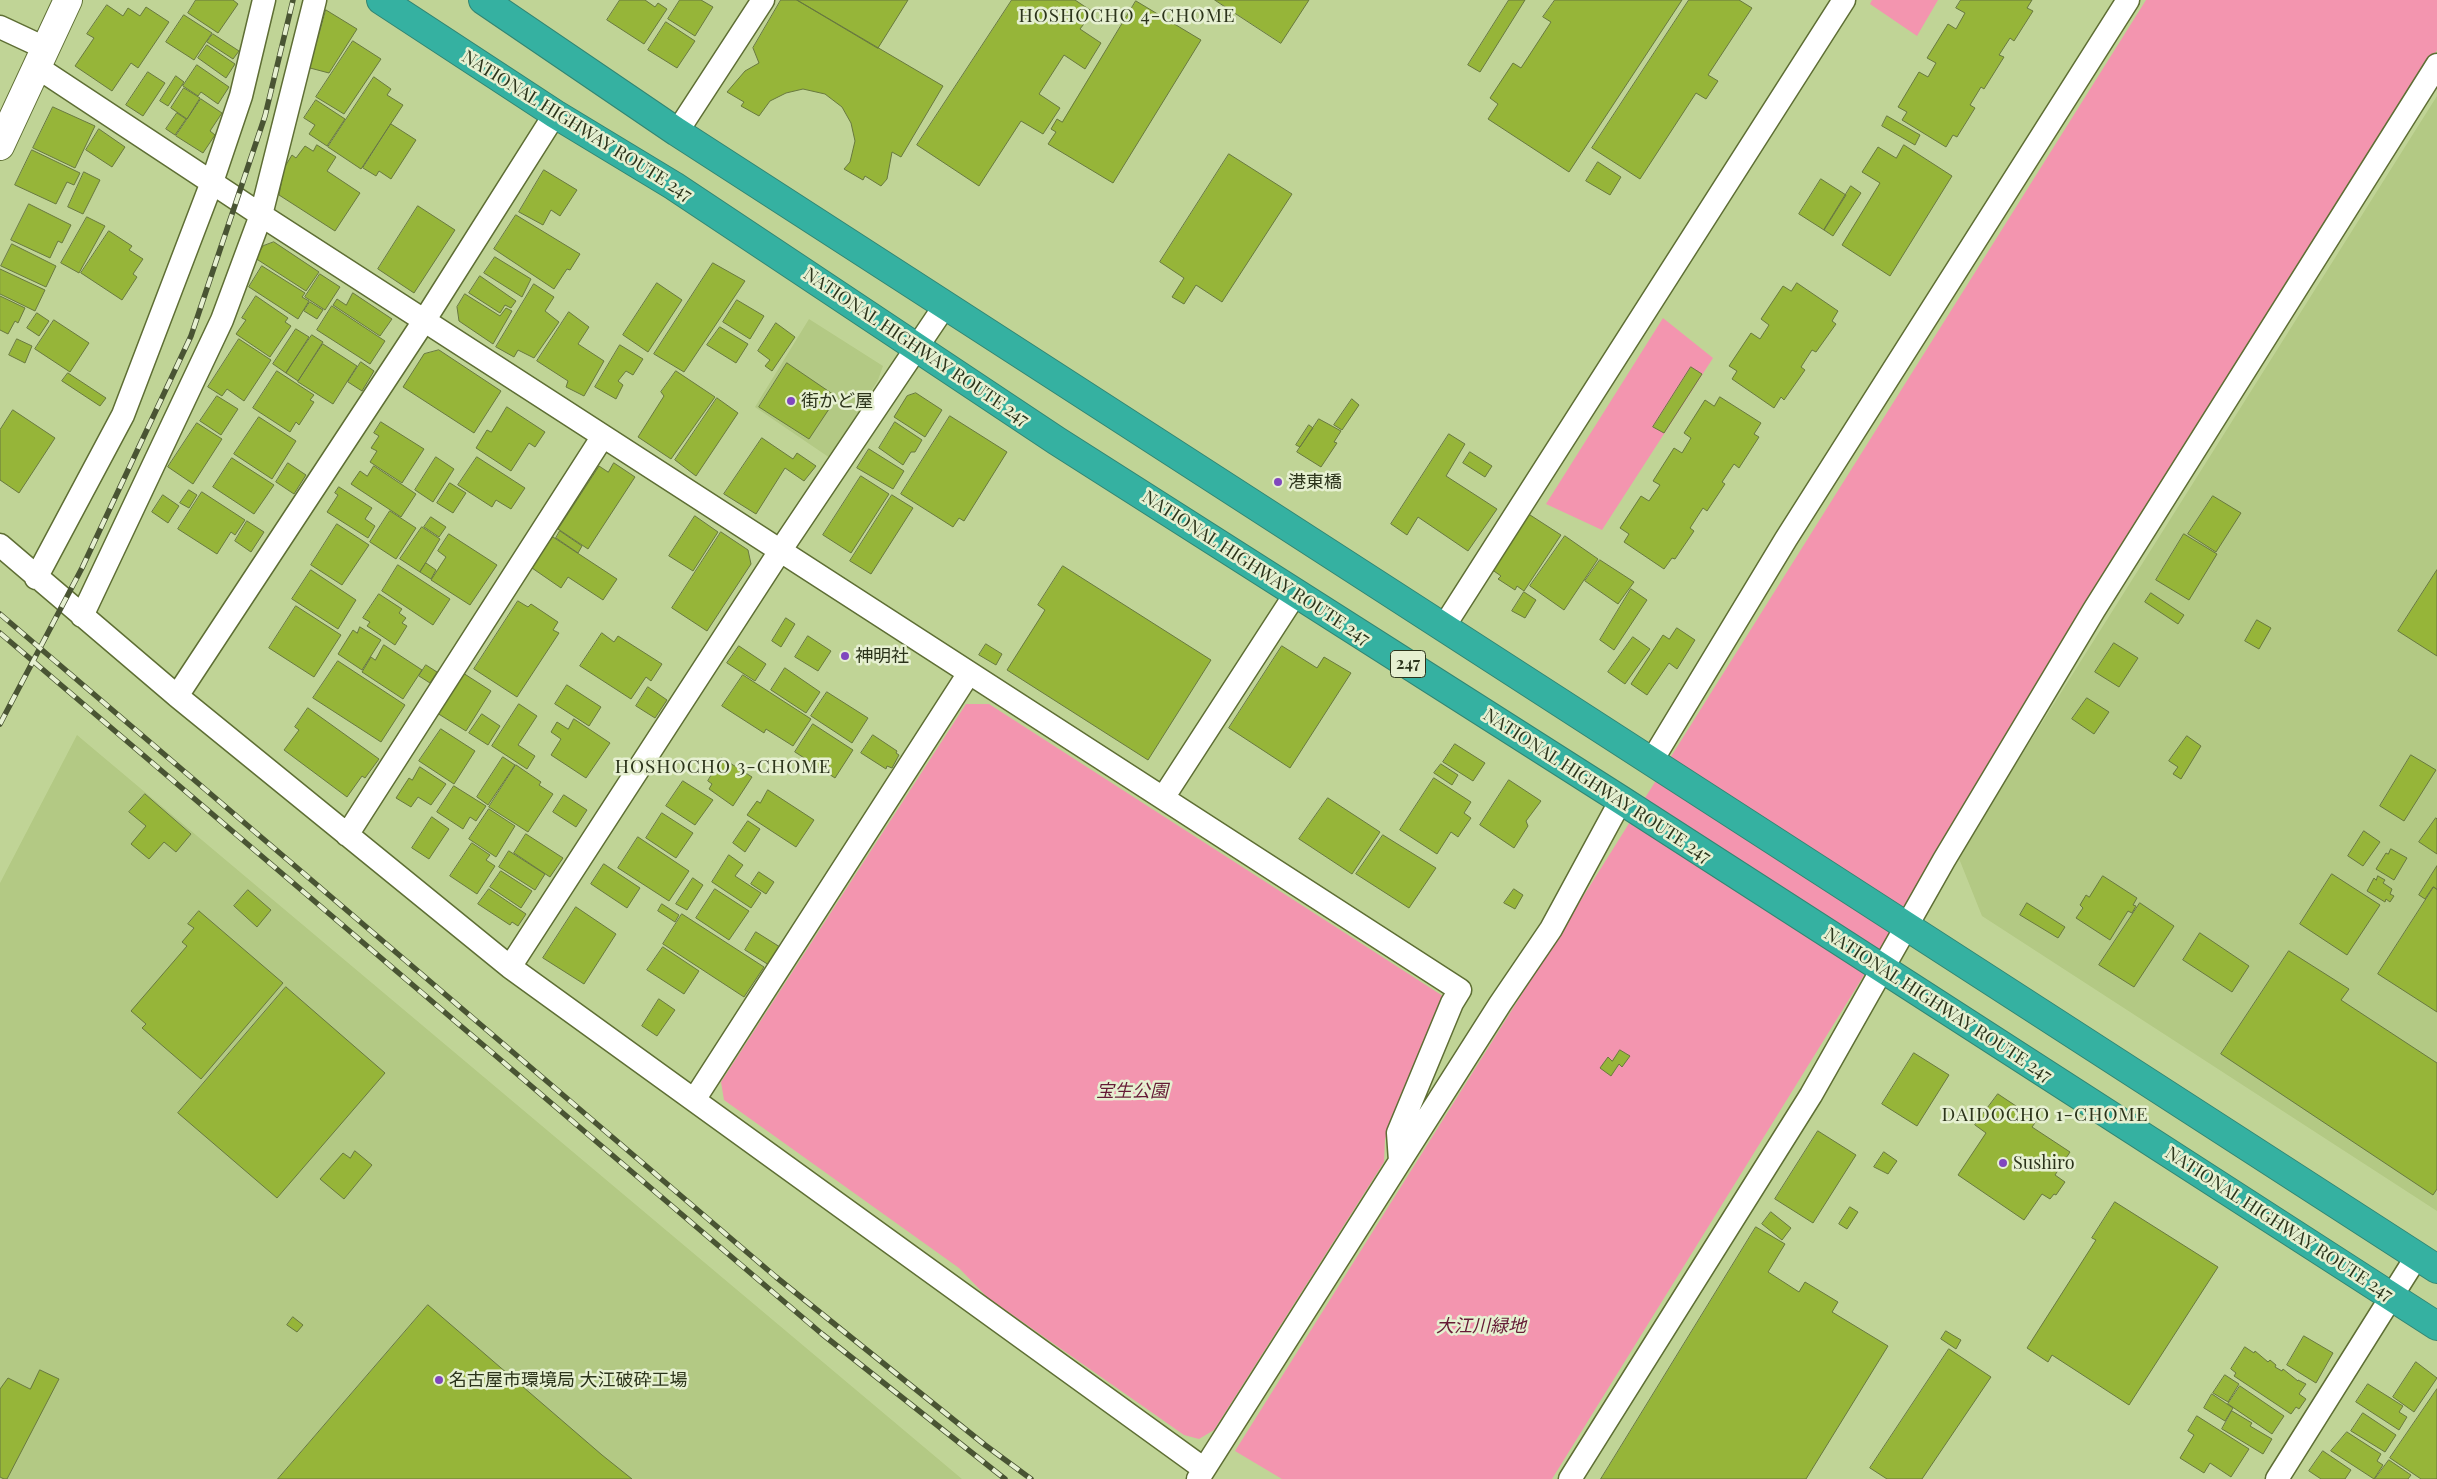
<!DOCTYPE html>
<html>
<head>
<meta charset="utf-8">
<style>
	body { margin:0 }
	canvas { display:block; background:#c0d496 }
</style>
</head>
<body>
<canvas width="2437" height="1479"></canvas>
<script>
const context = document.querySelector('canvas').getContext('2d');
context.lineJoin = 'round';
function paint(path, color) { context.fillStyle = color; context.fill(path, 'evenodd'); }
function strokePath(path, color, width, dash) { context.strokeStyle = color; context.lineWidth = width; context.lineCap = dash ? 'butt' : 'round'; context.setLineDash(dash || []); context.stroke(path); }
function write(font, color, halo, rows, align = 'center') {
  context.font = font + ' "Playfair Display","Noto Sans JP",serif'; context.lineWidth = 5; context.setLineDash([]); context.textBaseline = 'middle'; context.strokeStyle = halo; context.fillStyle = color; for (const [text, x, y, turn = 0] of rows) {
    context.save(); context.translate(x, y); context.rotate((+turn || 0) * Math.PI / 180); context.textAlign = isNaN(turn) ? turn : align; if (halo) context.strokeText(text, 0, 0); context.fillText(text, 0, 0); context.restore();
  }
}
const built = new Path2D(`
	M2437 96V1211L1982 916 1958 856Z
	M809 319 883 366 878 380 830 458 755 407Z
	M77 735 962 1479H0V883Z`);
const green = new Path2D(`
	M1872 0H1938L1917 36 1870 4Z
	M2146 0H2437V50L1552 1479H1282L1235 1451Z
	M1663 318 1713 358 1602 530 1546 504Z
	M966 704H989L1446 998 1385 1139 1384 1162 1214 1430 1199 1439 1184 1435 987 1297 959 1268 724 1100 721 1082Z`);
const building = new Path2D(`
	M196 0H233L238 4 218 33 188 13Z
	M620 0H645L655 7 658 3 667 9 644 44 607 20Z
	M680 0H701L713 7 695 36 668 19Z
	M781 0H797L943 86 901 157 892 152 887 179 881 186 865 176 863 180 844 169 850 162 855 141 851 123 842 107 825 94 803 89 786 93 770 101 759 116 741 106 744 102 727 92 745 71 759 63 753 48Z
	M797 0H908L878 48Z
	M1012 0H1075L1093 12 1080 29 1101 43 1085 69 1064 55 1039 94 1060 108 1043 134 1021 121 979 186 917 145Z
	M1215 0H1309L1281 43Z
	M1509 0H1525L1480 72 1468 65Z
	M1555 0H1682L1569 172 1488 119 1498 104 1490 98 1513 63 1521 68 1551 22 1543 17Z
	M1689 0H1739L1752 8 1708 75 1718 81 1706 99 1696 93 1640 179 1592 148Z
	M1961 0H2032L2027 8 2033 11 2014 41 2010 38 1999 55 2004 57 1984 89 1981 87 1970 105 1975 108 1957 137 1953 135 1946 147 1902 120 1907 112 1898 107 1919 72 1928 77 1936 63 1927 58 1948 24 1956 29 1965 13 1956 8Z
	M1136 1 1201 40 1113 183 1048 144 1056 132 1051 129 1057 119 1062 122Z
	M107 5 123 16 128 8 140 16 146 7 169 22 138 68 131 63 112 91 75 66 94 38 87 34Z
	M326 10 357 29 329 73 310 68Z
	M184 15 212 33 194 60 166 42Z
	M666 22 695 41 677 68 648 50Z
	M213 34 239 51 233 59 207 42Z
	M353 41 381 59 344 114 316 97Z
	M207 45 235 64 226 78 198 58Z
	M197 65 229 87 218 104 201 92 198 96 183 86Z
	M148 72 165 83 143 116 126 105Z
	M176 76 184 82 168 106 160 101Z
	M374 77 391 89 387 95 403 105 361 169 328 147Z
	M184 88 200 98 187 119 171 108Z
	M201 99 222 113 210 131 215 135 203 153 176 136Z
	M316 100 345 119 327 146 309 134 315 125 304 118Z
	M53 107 95 126 75 168 33 148Z
	M177 113 186 119 175 135 166 129Z
	M1887 116 1920 135 1915 145 1882 126Z
	M391 124 416 140 391 179 379 171 376 176 363 168Z
	M99 129 125 147 112 167 86 150Z
	M317 145 336 157 327 171 360 193 335 231 279 195 284 168 292 155 296 158 305 146 313 151Z
	M1904 145 1952 176 1890 276 1842 245 1880 183 1862 172 1878 147 1896 158Z
	M32 150 80 173 74 185 67 182 56 204 15 185Z
	M1229 154 1292 194 1222 302 1196 285 1184 304 1172 297 1184 278 1160 262Z
	M1598 162 1621 177 1610 195 1586 181Z
	M544 170 577 190 560 216 551 210 543 225 519 212Z
	M84 172 100 180 83 214 68 207Z
	M1821 179 1846 195 1824 230 1799 214Z
	M1851 186 1861 193 1833 236 1824 230Z
	M29 204 71 225 62 243 58 241 50 258 11 240Z
	M418 206 455 230 414 293 378 269Z
	M516 215 580 254 570 270 567 269 554 289 494 249Z
	M87 217 105 226 79 273 61 263Z
	M109 231 132 246 129 250 143 259 133 274 137 277 122 300 81 273Z
	M274 242 319 272 306 291 255 258 263 246Z
	M12 244 56 266 46 287 1 266Z
	M495 257 531 279 522 297 484 273Z
	M713 263 745 281 684 372 654 354Z
	M262 266 305 293 302 297 309 301 298 319 249 287Z
	M0 269 45 290 35 311 0 294Z
	M320 274 340 287 325 310 305 297Z
	M480 276 516 301 511 308 505 305 500 313 469 293Z
	M657 283 682 300 648 352 623 335Z
	M1797 283 1838 311 1832 321 1836 324 1816 352 1812 350 1801 367 1805 370 1784 400 1781 397 1774 408 1732 379 1737 371 1729 366 1751 333 1760 339 1769 325 1761 319 1783 286 1791 291Z
	M534 284 554 297 545 311 559 322 534 358 518 350 514 357 496 347Z
	M353 293 392 319 380 336 333 305 337 299 346 305Z
	M465 294 500 316 506 308 512 311 493 344 459 321 457 307Z
	M0 296 25 308 18 323 15 321 8 334 0 330Z
	M256 296 288 318 285 322 291 326 270 357 236 334 246 320 242 318Z
	M737 300 764 316 750 339 723 322Z
	M310 302 323 310 317 319 304 311Z
	M332 306 385 341 370 364 317 330Z
	M569 312 589 327 578 344 604 361 584 396 566 387 568 381 537 361Z
	M37 313 49 321 39 336 27 328Z
	M54 320 89 343 70 372 35 349Z
	M776 323 795 337 772 371 765 366 770 360 758 351Z
	M720 327 748 344 736 363 707 345Z
	M296 329 309 337 286 373 273 364Z
	M312 335 323 342 298 381 286 373Z
	M17 339 32 346 25 363 9 355Z
	M239 339 271 360 244 401 227 389 222 396 208 387Z
	M323 344 357 366 333 404 298 382Z
	M620 345 643 359 633 375 626 371 618 381 623 385 616 399 595 387Z
	M439 350 501 391 474 433 403 387 424 354Z
	M361 362 374 371 362 391 348 382Z
	M787 363 837 397 809 439 759 407Z
	M1691 367 1702 374 1664 433 1653 427Z
	M277 371 314 395 310 400 314 402 299 425 296 422 290 432 253 408Z
	M676 371 715 397 671 459 638 437 664 396 661 392Z
	M68 373 106 398 100 406 62 381Z
	M916 393 942 410 925 437 894 417 907 396Z
	M217 396 238 409 221 435 200 421Z
	M1720 397 1761 423 1754 434 1759 437 1739 468 1734 464 1722 482 1725 484 1707 511 1703 508 1690 528 1694 531 1675 559 1672 558 1664 569 1624 542 1629 534 1620 528 1641 496 1649 501 1660 485 1653 481 1674 448 1682 453 1691 438 1684 433 1705 400 1714 406Z
	M717 398 738 413 696 476 675 460Z
	M1352 399 1359 405 1342 430 1334 425Z
	M507 407 545 432 535 447 529 443 511 471 476 448 487 430 491 432Z
	M13 410 55 438 19 493 0 480V430Z
	M950 416 1007 452 964 521 959 518 953 527 901 494Z
	M259 417 296 441 272 479 234 454Z
	M1319 419 1341 431 1334 442 1337 443 1321 467 1297 452Z
	M381 422 424 449 402 483 370 462 377 451 371 448 379 436 374 433Z
	M895 422 922 440 915 452H911L903 465 879 448Z
	M197 423 222 439 193 484 168 467Z
	M1309 425 1313 428 1300 447 1296 445Z
	M1449 434 1465 444 1446 476 1497 509 1468 551 1418 517 1407 535 1391 524Z
	M762 438 793 459 797 453 816 466 804 481 785 468 756 514 724 494Z
	M869 449 904 471 893 489 857 468Z
	M1470 452 1492 466 1485 477 1463 463Z
	M436 457 454 469 433 502 415 490Z
	M477 457 525 488 511 509 496 500 492 507 458 485Z
	M232 458 274 485 254 514 213 487Z
	M288 463 306 475 294 494 276 482Z
	M614 463 635 477 588 549 558 529 599 466 608 472Z
	M374 466 416 494 401 517 351 484 360 471 367 476Z
	M861 476 889 494 851 553 823 535Z
	M450 483 466 493 453 513 437 503Z
	M339 487 372 508 365 519 375 526 368 538 327 512 338 495 335 493Z
	M189 490 197 495 189 508 180 503Z
	M202 492 245 520 235 535 231 532 217 554 178 529Z
	M163 495 179 506 168 523 152 512Z
	M892 495 913 508 871 574 850 561Z
	M2213 496 2241 513 2216 552 2188 534Z
	M390 511 416 528 396 559 370 542Z
	M1527 513 1561 535 1524 591 1517 586 1515 590 1498 579 1501 576 1491 569Z
	M695 516 718 532 693 571 669 556Z
	M431 517 446 527 439 537 424 527Z
	M247 521 264 532 251 552 235 541Z
	M337 524 369 545 342 585 311 565Z
	M422 527 440 539 420 572 400 559Z
	M560 531 582 546 578 553 556 538Z
	M721 532 748 550 751 564 707 631 672 608Z
	M449 534 497 565 470 605 431 580 446 557 438 551Z
	M2184 534 2217 554 2189 600 2156 580Z
	M1565 536 1598 559 1564 610 1530 586Z
	M553 537 617 579 603 600 568 577 561 588 532 568Z
	M1600 560 1634 582 1618 604 1585 581Z
	M426 563 436 570 431 579 420 572Z
	M398 565 450 599 433 625 382 591Z
	M1063 566 1211 660 1148 760 1007 670 1045 610 1038 605Z
	M311 570 356 600 338 629 292 599Z
	M2437 570V656L2398 631Z
	M1631 589 1647 600 1614 650 1600 640Z
	M1524 592 1536 600 1525 618 1512 611Z
	M2151 593 2184 615 2178 624 2145 602Z
	M379 594 402 609 399 613 406 618 402 623 407 626 395 645 367 626 370 622 363 618Z
	M518 601 528 607 531 604 558 622 553 630 559 633 517 697 474 669Z
	M296 606 341 635 314 677 269 648Z
	M786 618 795 624 781 647 772 641Z
	M2257 620 2271 628 2259 649 2245 641Z
	M360 627 381 640 362 670 338 654 353 630 357 633Z
	M1677 628 1695 640 1677 669 1669 663 1647 695 1631 684 1663 635 1669 639Z
	M602 633 614 642 618 636 662 664 651 681 646 677 631 699 580 666Z
	M808 636 831 651 818 671 795 657Z
	M1633 637 1650 649 1625 684 1608 672Z
	M2114 643 2138 658 2119 687 2095 672Z
	M986 644 1002 654 996 665 979 655Z
	M384 645 422 670 403 699 362 672 371 657 375 660Z
	M739 646 766 664 755 681 727 663Z
	M1282 646 1317 668 1324 657 1351 673 1290 768 1229 728Z
	M338 661 405 705 381 742 313 698Z
	M426 665 437 672 430 683 419 676Z
	M785 668 820 692 806 713 771 690Z
	M463 673 491 691 466 731 437 713Z
	M743 675 811 719 793 746 766 729 764 733 722 706Z
	M567 685 601 707 589 726 555 704Z
	M648 687 667 700 655 718 636 706Z
	M827 692 868 718 852 743 811 716Z
	M2087 698 2109 712 2094 734 2072 719Z
	M519 704 537 716 518 745 535 756 527 769 492 746Z
	M308 708 379 759 365 778 362 776 347 797 284 750 299 730 295 727Z
	M482 714 500 726 488 745 469 733Z
	M574 719 610 743 586 778 551 755 561 739 551 732 557 722 568 729Z
	M813 724 853 750 835 778 795 752Z
	M441 729 475 751 454 784 419 761Z
	M873 735 897 751 896 753 899 755 892 768 887 766 886 769 861 753Z
	M2187 736 2201 746 2181 779 2173 774 2178 767 2169 761Z
	M1455 744 1485 763 1473 781 1443 762Z
	M2411 755 2436 770 2404 821 2380 806Z
	M503 757 515 765 488 805 477 797Z
	M722 758 752 777 733 806 709 789 712 784 708 781Z
	M1441 764 1458 775 1452 785 1434 773Z
	M516 765 541 782 539 785 553 794 528 832 489 807Z
	M420 767 446 784 431 805 418 797 411 807 396 798 409 778 412 780Z
	M1434 778 1471 802 1464 813 1471 818 1458 837 1451 832 1437 854 1400 830Z
	M1509 780 1541 801 1526 821 1528 826 1514 848 1480 825Z
	M683 781 713 800 695 825 666 806Z
	M454 786 486 806 476 821 470 817 463 829 437 812Z
	M768 790 814 820 796 847 747 815 757 801 760 803Z
	M145 794 191 834 176 852 164 842 149 859 131 844 146 826 129 812Z
	M564 795 587 810 576 827 553 812Z
	M1328 798 1380 832 1352 874 1299 839Z
	M489 809 515 826 496 857 469 839Z
	M662 813 693 833 676 858 646 838Z
	M432 817 449 829 429 859 412 848Z
	M2436 818 2437 819V854L2419 842Z
	M748 821 760 829 745 852 733 843Z
	M2364 831 2380 842 2363 866 2348 856Z
	M526 834 563 858 550 877 514 853Z
	M1383 835 1436 868 1409 908 1356 874Z
	M638 837 689 871 669 901 618 868Z
	M472 843 490 855 486 860 495 866 477 894 450 876Z
	M2391 849 2407 858 2394 880 2376 869 2386 853 2388 854Z
	M509 851 545 874 535 890 499 867Z
	M729 855 743 865 735 876 761 893 751 908 712 882Z
	M604 864 640 888 627 908 591 884Z
	M2437 866V889L2433 887 2425 899 2419 895Z
	M501 871 532 891 521 908 490 887Z
	M759 872 774 882 766 894 751 884Z
	M2332 874 2380 905 2347 955 2300 924Z
	M2103 876 2137 898 2133 905 2136 906 2132 913 2128 911 2110 940 2076 918 2083 908 2080 905 2086 895 2089 897Z
	M2378 876 2385 880 2383 883 2392 889 2390 894 2394 896 2390 902 2386 899 2385 902 2367 891 2374 878 2376 880Z
	M693 878 703 885 687 910 676 904Z
	M2434 887 2437 890V1012L2378 974Z
	M489 889 526 914 518 926 512 922 510 925 478 904Z
	M715 889 749 911 729 940 696 918Z
	M1514 889 1523 895 1515 909 1504 903Z
	M248 890 271 910 257 927 234 906Z
	M2027 903 2065 927 2058 938 2020 915Z
	M2140 903 2174 926 2134 987 2099 965Z
	M662 904 679 915 675 922 658 911Z
	M576 907 616 934 584 984 543 958Z
	M199 911 283 983 201 1079 142 1028 146 1024 131 1011 187 946 182 942 194 928 188 924Z
	M682 914 764 967 744 997 663 944Z
	M756 932 780 947 769 965 745 950Z
	M2200 933 2249 966 2232 992 2183 960Z
	M663 947 699 971 684 994 647 970Z
	M2289 951 2349 989 2341 1000 2437 1063V1189L2433 1195 2221 1054Z
	M286 987 385 1073 277 1198 178 1113Z
	M659 999 675 1010 657 1036 642 1026Z
	M1620 1050 1630 1056 1622 1067 1619 1064 1611 1076 1600 1068 1608 1057 1612 1061Z
	M1914 1053 1949 1075 1917 1126 1882 1104Z
	M1998 1094 2037 1120 2032 1127 2070 1152 2055 1175 2065 1182 2056 1195 2054 1194 2050 1199 2042 1194 2024 1220 1958 1175 1986 1133 1975 1125Z
	M1818 1131 1856 1155 1813 1223 1775 1199Z
	M355 1151 372 1165 344 1199 320 1179 343 1153 350 1158Z
	M1884 1152 1897 1161 1888 1174 1874 1167Z
	M2115 1202 2218 1267 2129 1405 2052 1355 2048 1362 2027 1348 2096 1240 2092 1238Z
	M1850 1207 1858 1212 1847 1229 1839 1224Z
	M1771 1212 1791 1228 1782 1240 1762 1224Z
	M1756 1227 1785 1244 1768 1272 1799 1292 1805 1282 1838 1302 1832 1312 1888 1346 1806 1479H1601Z
	M428 1305 602 1455 632 1479H278Z
	M293 1317 303 1325 297 1332 287 1325Z
	M1946 1331 1961 1340 1956 1349 1941 1339Z
	M2304 1336 2333 1353 2316 1383 2287 1365Z
	M2245 1347 2254 1353 2255 1351 2268 1362 2270 1360 2276 1365 2275 1367 2282 1371 2283 1369 2298 1381V1380L2306 1384 2299 1394 2306 1399 2299 1409 2296 1407 2291 1414 2234 1376 2236 1373 2231 1369Z
	M1949 1349 1991 1377 1922 1479H1887L1870 1468Z
	M2416 1362 2437 1378 2414 1412 2393 1397Z
	M40 1370 59 1379 7 1479H4L0 1477V1389L8 1378 30 1389Z
	M2225 1375 2239 1384 2228 1402 2213 1393Z
	M2368 1384 2403 1406 2399 1412 2407 1417 2399 1430 2356 1402Z
	M2240 1386 2284 1416 2272 1434 2228 1404Z
	M2437 1389V1479H2421L2390 1458Z
	M2212 1394 2233 1408 2225 1421 2204 1408Z
	M2232 1411 2252 1423 2250 1426 2272 1439 2263 1454 2222 1429Z
	M2363 1413 2396 1435 2385 1452 2351 1431Z
	M2197 1416 2249 1449 2231 1477 2210 1463 2204 1473 2180 1458 2194 1435 2188 1431Z
	M2347 1432 2381 1454 2377 1461 2383 1465 2374 1479 2331 1451Z
	M2323 1451 2351 1470 2345 1479H2321L2309 1471Z
	M2389 1460 2411 1475 2408 1479H2375Z`);
const street = new Path2D(`
	M0 27 45 48
	M37 67 261 215 1460 990 1452 1003 1398 1133 1400 1161
	M677 132 763 0
	M0 545 177 696 510 967 1204 1469
	M36 578 123 415 212 182 241 96 264 0
	M82 616 222 320 261 215 315 0
	M1443 628 1844 0
	M177 696 424 321 555 114
	M1651 762 1786 539 2128 0
	M1163 798 1296 593
	M347 835 603 436
	M510 967 780 551 946 304
	M694 1100 969 673
	M1198 1479 1500 1004 1551 929 1621 800
	M1570 1479 1811 1095 1944 860 2094 610 2437 65
	M2277 1479 2417 1256`);
const secondary = new Path2D(`
	M0 146 68 0`);
const highway = new Path2D(`
	M381 0 555 114 674 186 1057 441 1621 800 2437 1326
	M483 0 677 132 2437 1269`);
const rail = new Path2D(`
	M0 614 776 1277 985 1445 1031 1479
	M0 633 822 1334 1005 1479
	M0 724 82 568 191 336 265 116 293 0`);
const markers = [
	[791,401,5,"#8047be"],
	[1278,482,5,"#8047be"],
	[845,656,5,"#8047be"],
	[2003,1163,5,"#8047be"],
	[439,1380,5,"#8047be"]
];
const shields = [
	[1408,664,35]
];
const shieldNames = [
	["247",1408,664]
];
const streetNames = [
	["NATIONAL HIGHWAY ROUTE 247",577,126,32],
	["NATIONAL HIGHWAY ROUTE 247",916,347,34],
	["NATIONAL HIGHWAY ROUTE 247",1256,568,33],
	["NATIONAL HIGHWAY ROUTE 247",1597,786,33],
	["NATIONAL HIGHWAY ROUTE 247",1938,1005,33],
	["NATIONAL HIGHWAY ROUTE 247",2279,1224,33]
];
const poiNames = [
	["街かど屋",801,401],
	["港東橋",1288,482],
	["神明社",855,656],
	["Sushiro",2013,1163],
	["名古屋市環境局 大江破砕工場",449,1380]
];
const parkNames = [
	["宝生公園",1132,1091],
	["大江川緑地",1481,1326]
];
const neighbourhoodNames = [
	["HOSHOCHO 4-CHOME",1127,16],
	["HOSHOCHO 3-CHOME",723,767],
	["DAIDOCHO 1-CHOME",2045,1115]
];
paint(built, '#b3c984');
paint(green, '#f395af');
paint(building, '#96b539');
strokePath(building, '#68793f', 1);
strokePath(street, '#5e6e34', 25);
strokePath(secondary, '#5e6e34', 30);
strokePath(highway, '#328572', 30);
strokePath(street, '#fff', 22);
strokePath(secondary, '#fff', 28);
strokePath(highway, '#35b1a1', 28);
strokePath(rail, '#495433', 5.5);
strokePath(rail, '#e6f0d1', 4, [11]);
for (const [x, y, r, color] of markers) { const dot = new Path2D(); dot.arc(x, y, r, 0, 2 * Math.PI); context.fillStyle = color; context.fill(dot); strokePath(dot, '#e6f0d1', 2); }
for (const [x, y, w] of shields) { const box = new Path2D(); box.roundRect(x - w / 2, y - 13.5, w, 27, 4); context.fillStyle = '#e6f0d1'; context.fill(box); strokePath(box, '#2c341b', 1); }
write('bold 16px', '#2c341b', null, shieldNames);
write('18px', '#2c341b', '#e6f0d1', streetNames);
write('18px', '#2c341b', '#e6f0d1', poiNames, 'left');
write('italic 18px', '#651a35', '#e6f0d1', parkNames);
context.letterSpacing = '1px';
write('19px', '#2c341b', '#e6f0d1', neighbourhoodNames);
context.letterSpacing = '0px';
</script>
</body>
</html>
